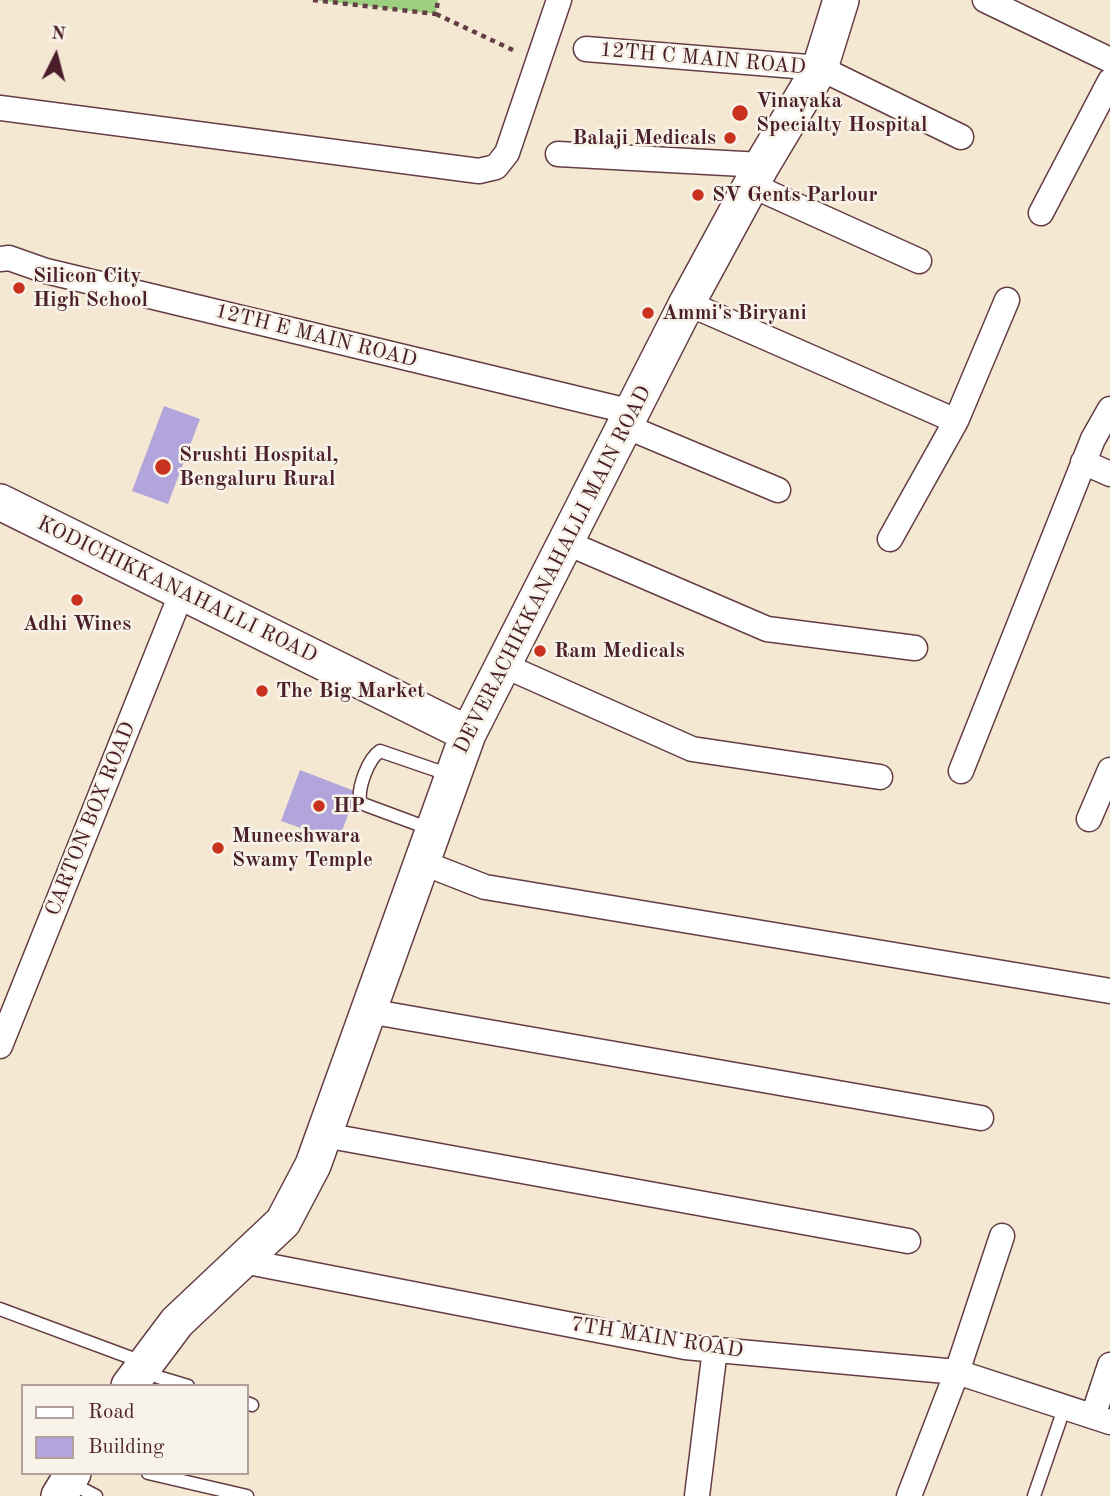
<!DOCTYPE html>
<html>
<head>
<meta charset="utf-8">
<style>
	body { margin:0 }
	#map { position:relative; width:1110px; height:1496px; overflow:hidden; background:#f5e8d3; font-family:"Old Standard TT",serif }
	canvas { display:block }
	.legend { position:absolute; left:21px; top:1384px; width:228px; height:91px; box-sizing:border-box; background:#f7f3e8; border:2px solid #b29e9c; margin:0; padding:9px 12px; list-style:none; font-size:21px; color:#4a1f2b }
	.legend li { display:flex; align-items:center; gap:14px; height:35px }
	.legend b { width:35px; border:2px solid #b29e9c }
	.north { position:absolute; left:21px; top:21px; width:70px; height:70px; -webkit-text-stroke:5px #f7f3e8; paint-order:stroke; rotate:6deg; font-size:19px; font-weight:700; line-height:28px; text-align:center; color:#4a1f2b }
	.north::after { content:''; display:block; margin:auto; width:24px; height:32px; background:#4a1f2b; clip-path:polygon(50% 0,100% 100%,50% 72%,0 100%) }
</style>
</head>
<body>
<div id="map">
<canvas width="1110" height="1496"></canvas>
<ul class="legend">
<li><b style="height:9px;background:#fff"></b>Road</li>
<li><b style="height:19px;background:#b1a5db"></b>Building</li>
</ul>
<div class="north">N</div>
</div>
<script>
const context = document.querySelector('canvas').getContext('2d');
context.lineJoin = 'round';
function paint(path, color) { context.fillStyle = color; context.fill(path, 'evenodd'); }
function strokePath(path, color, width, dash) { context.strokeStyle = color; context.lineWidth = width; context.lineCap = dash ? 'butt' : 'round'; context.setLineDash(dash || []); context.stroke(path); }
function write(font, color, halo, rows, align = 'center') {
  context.font = font + ' "Old Standard TT",serif'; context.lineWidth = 5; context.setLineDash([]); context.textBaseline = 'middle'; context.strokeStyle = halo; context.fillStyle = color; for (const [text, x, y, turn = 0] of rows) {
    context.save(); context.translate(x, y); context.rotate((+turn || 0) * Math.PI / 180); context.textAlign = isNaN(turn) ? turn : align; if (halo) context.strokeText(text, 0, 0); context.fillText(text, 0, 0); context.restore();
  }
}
const green = new Path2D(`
	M313 0H438L436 14Z`);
const building = new Path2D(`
	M164 406 200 419 168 504 132 491Z
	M300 770 357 792 338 841 281 821Z`);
const path = new Path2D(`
	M313 0 436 14 438 0
	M436 14 515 51`);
const lane = new Path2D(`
	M433 830 363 804 360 801C358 787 368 759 380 751L450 775
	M0 1309 145 1363 158 1377 188 1386
	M247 1403 252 1405
	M148 1473 247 1496
	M69 1482 96 1496
	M1034 1496 1065 1406`);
const street = new Path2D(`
	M985 0 1110 60
	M586 49 820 68 961 137
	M0 108 479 171 496 167 507 153 559 0
	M558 154 762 165
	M751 185 919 261
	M1041 213 1110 81
	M0 259 9 258 46 271 632 412
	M687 303 956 421 1007 300
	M625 426 778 490
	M1083 462 1110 474
	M890 539 956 421
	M565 542 767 629 915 648
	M503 665 692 749 880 777
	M961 771 1093 439 1110 409
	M1089 819 1110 770
	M421 862 485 887 1110 991
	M368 1011 981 1118
	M0 1046 182 592
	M324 1135 908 1241
	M243 1261 685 1347 957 1372 1110 1422
	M1093 1416 1110 1365
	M697 1496 715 1349
	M909 1496 957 1372 1002 1236`);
const secondary = new Path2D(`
	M0 502 468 734
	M129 1386 177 1322 283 1222 313 1165 468 734 687 303 762 165 820 68 841 0
	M59 1496 73 1473`);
const markers = [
	[740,113,9,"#c8321e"],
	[730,138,7,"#c8321e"],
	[698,195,7,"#c8321e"],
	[19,288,7,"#c8321e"],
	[648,313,7,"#c8321e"],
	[163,467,9,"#c8321e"],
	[77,600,7,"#c8321e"],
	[540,651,7,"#c8321e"],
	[262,691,7,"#c8321e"],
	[319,806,7,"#c8321e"],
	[218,848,7,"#c8321e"]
];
const streetNames = [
	["12TH C MAIN ROAD",703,59,5],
	["12TH E MAIN ROAD",316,336,14],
	["DEVERACHIKKANAHALLI MAIN ROAD",553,570,-63],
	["KODICHIKKANAHALLI ROAD",177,590,26],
	["CARTON BOX ROAD",91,819,-68],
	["7TH MAIN ROAD",657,1338,9]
];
const poiNames = [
	["Vinayaka",756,101],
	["Specialty Hospital",756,125],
	["Balaji Medicals",716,138,"right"],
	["SV Gents Parlour",712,195],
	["Silicon City",33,276],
	["High School",33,300],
	["Ammi's Biryani",662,313],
	["Srushti Hospital,",179,455],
	["Bengaluru Rural",179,479],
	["Adhi Wines",77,624,"center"],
	["Ram Medicals",554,651],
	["The Big Market",276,691],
	["HP",333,806],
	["Muneeshwara",232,836],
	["Swamy Temple",232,860]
];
paint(green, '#9dd181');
paint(building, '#b1a5db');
strokePath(lane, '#643d44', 15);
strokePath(street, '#643d44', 27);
strokePath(secondary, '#643d44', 38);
strokePath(path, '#643d44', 4.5, [5, 5]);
strokePath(lane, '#fff', 12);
strokePath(street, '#fff', 24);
strokePath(secondary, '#fff', 35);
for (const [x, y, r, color] of markers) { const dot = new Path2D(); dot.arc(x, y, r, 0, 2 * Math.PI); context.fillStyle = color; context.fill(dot); strokePath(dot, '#f7f3e8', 2.5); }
write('21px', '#4a1f2b', '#f7f3e8', streetNames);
write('bold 21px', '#4a1f2b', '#f7f3e8', poiNames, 'left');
</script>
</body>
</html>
